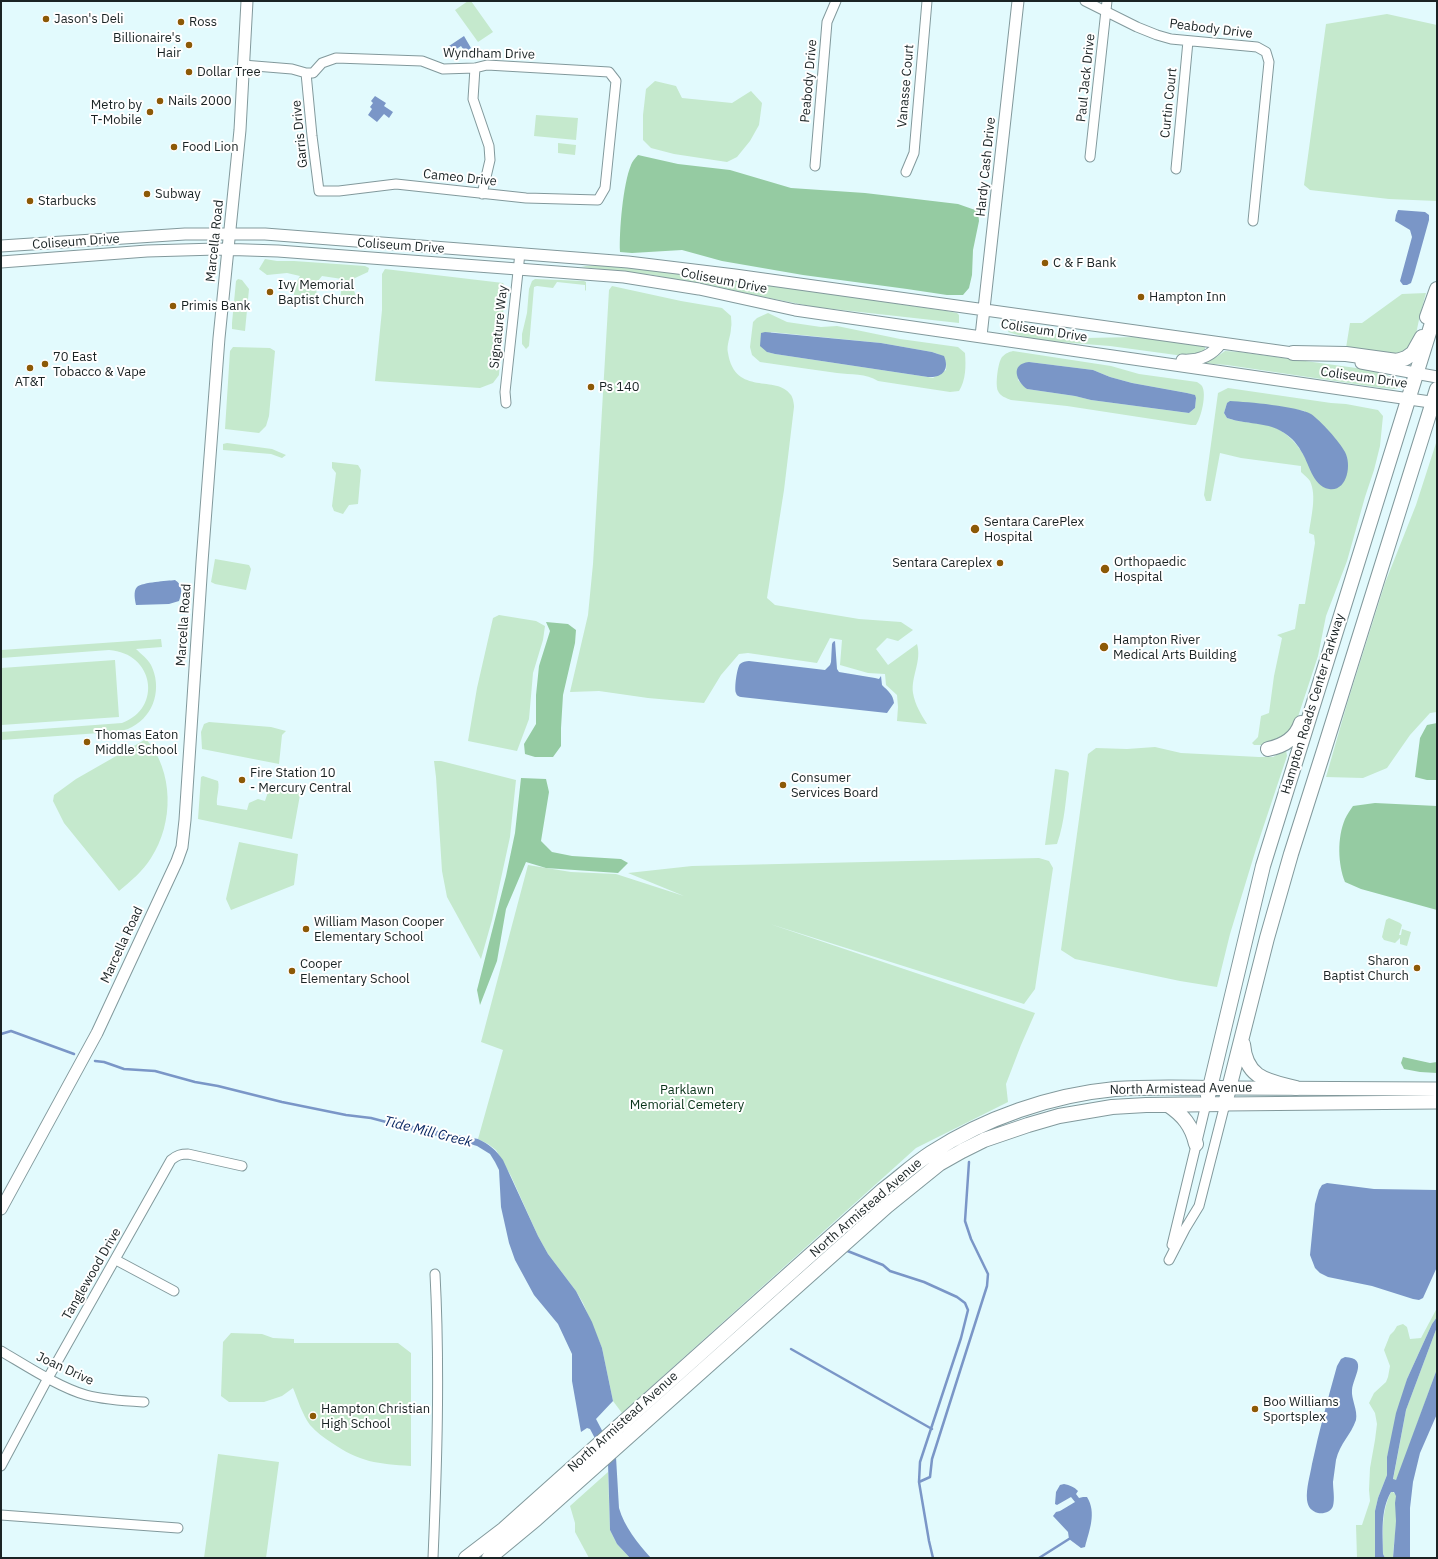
<!DOCTYPE html>
<html>
<head>
<meta charset="utf-8">
<style>
	body { margin:0 }
	#map { position:relative; width:1438px; height:1559px; overflow:hidden; background:#e2fafd; font-family:"IBM Plex Sans",sans-serif }
	canvas { display:block }
	.frame { position:absolute; inset:0; border:2px solid #1a2324; pointer-events:none }
</style>
</head>
<body>
<div id="map">
<canvas width="1438" height="1559"></canvas>
<div class="frame"></div>
</div>
<script>
const context = document.querySelector('canvas').getContext('2d');
context.lineJoin = 'round';
function paint(path, color) { context.fillStyle = color; context.fill(path, 'evenodd'); }
function strokePath(path, color, width, dash) { context.strokeStyle = color; context.lineWidth = width; context.lineCap = dash ? 'butt' : 'round'; context.setLineDash(dash || []); context.stroke(path); }
function write(font, color, halo, rows, align = 'center') {
  context.font = font + ' "IBM Plex Sans",sans-serif'; context.lineWidth = 4; context.setLineDash([]); context.textBaseline = 'middle'; context.strokeStyle = halo; context.fillStyle = color; for (const [text, x, y, turn = 0] of rows) {
    context.save(); context.translate(x, y); context.rotate((+turn || 0) * Math.PI / 180); context.textAlign = isNaN(turn) ? turn : align; if (halo) context.strokeText(text, 0, 0); context.fillText(text, 0, 0); context.restore();
  }
}
const green = new Path2D(`
	M468 1H471L493 32 478 42 455 10Z
	M1387 14 1437 25V201L1389 199 1310 190 1304 185 1326 24Z
	M655 81 676 86 682 98 732 103 751 91 762 103 759 125 750 141 737 157 727 162 674 154 651 148 643 140V115L646 89Z
	M536 115 578 118 576 140 534 136Z
	M558 143 576 145 575 155 558 153Z
	M265 259 277 261H294L365 266 369 268 368 272 355 278C352 288 354 295 361 303L352 305 340 303 342 279 322 276 317 282 316 300 294 298V286L300 276 287 273 267 275 259 269Z
	M602 265 640 268 678 272 947 311 957 313 959 315V323L815 307 653 275 581 267 586 266Z
	M385 269 503 283 505 286 499 375 493 383 480 388 375 381 382 310V274Z
	M238 279 242 280 249 289 245 331 232 329V323L236 281Z
	M535 279 584 281 586 282V290L585 291V285L557 282 553 288 537 286 534 287 529 346 526 349 522 344V334L527 313 529 289 532 281Z
	M612 286 681 301 722 308 731 316C731 320 732 324 731 328 731 336 726 345 728 353 735 397 777 374 791 395 793 398 794 404 794 407L784 490 767 598 775 605 859 619 901 622 913 630 898 641 887 638 876 649 888 665 917 644C922 661 911 676 913 693 915 705 921 714 927 724L897 721 898 707 897 695 886 685 885 674 868 673 840 665 842 640 830 638 817 663 748 653 739 654 721 675 704 703 648 698 599 691 570 692 588 615 593 564 609 290Z
	M1426 293 1420 315 1416 334 1410 348 1395 355 1346 348 1350 323H1362L1402 294Z
	M768 313 787 322 821 327 837 326 900 339 958 347 965 353C966 366 966 380 959 391L950 392 878 381C866 373 851 375 837 373 811 369 785 366 760 362L752 355 750 347 753 322 757 318ZM771 332 881 343 932 352C941 354 948 359 946 370L933 378 928 377 775 354 767 352Z
	M1013 327 1086 338 1136 337 1201 346 1205 347V350L1191 357 1110 346 1034 340 1008 332 1010 328Z
	M233 347 270 348 275 351 269 416 266 426 259 433 225 429 230 351Z
	M1013 351 1111 366 1139 374 1197 382C1199 383 1201 385 1202 386 1207 394 1201 418 1196 425H1191L1067 406 1011 400C1006 398 1000 396 998 391 995 385 998 362 1002 357 1006 353 1009 352 1013 351ZM1029 362 1093 370 1110 377 1132 383 1187 393 1194 395 1196 398 1195 408 1189 413 1091 400 1075 396 1027 389 1018 380Z
	M1225 351 1240 352 1378 371 1398 380 1401 387 1396 389 1382 388 1227 365 1202 363 1218 356Z
	M1228 388 1331 403 1346 404 1378 410 1383 416 1380 446 1374 470 1365 497 1347 561 1326 616 1318 656 1294 729 1280 741 1264 745H1254L1252 743 1258 737 1261 716 1269 713 1274 676 1282 638 1277 635 1295 629 1299 604H1305L1315 543 1314 535 1309 533C1311 517 1317 496 1310 481 1308 478 1304 475 1301 472V466L1241 458 1220 453 1211 501H1206L1204 495 1218 393ZM1227 403 1270 406 1305 411 1306 459C1298 444 1285 429 1267 425 1254 422 1240 423 1227 418L1224 413Z
	M1437 440V712L1430 713 1410 735 1387 768 1363 778 1326 777 1347 704 1385 583 1416 505Z
	M227 443 272 449 286 455 282 458 271 454 223 450V444Z
	M332 462 358 465 361 470 358 504 349 505 343 514 334 511 332 506 336 473 332 468Z
	M215 559 249 565 251 569 246 590 215 584 211 582Z
	M499 615 536 621 545 626 543 640 533 673 529 719 517 751 468 741 477 688 493 618Z
	M161 639 162 647 136 649C141 654 147 658 151 665 162 687 155 715 132 727 127 730 120 731 114 732L1 740V732L122 723C163 708 154 653 109 650L1 658V650Z
	M115 660 119 717 1 725V668Z
	M209 722 271 727 286 731 282 735 279 764 202 749 201 732 204 724Z
	M146 739C174 771 174 823 151 858 143 871 131 881 119 891L64 823 53 801 54 795 76 779Z
	M1155 747 1181 753 1259 757H1273L1286 750 1287 756 1256 849 1230 934 1217 987 1180 981 1075 959 1061 950 1088 754 1096 748 1127 749Z
	M434 761H441L516 780 510 837 492 920 481 959 447 897 442 871 436 777Z
	M1055 769 1067 771 1069 773C1066 796 1065 822 1057 844L1045 845Z
	M203 776 218 781C220 789 216 797 217 805L247 810 249 803 258 799 265 801 268 792 273 788 299 793 300 795 292 839 198 819 201 777Z
	M239 842 298 854 294 885 231 910 226 899Z
	M1039 858 1049 861 1053 868 1035 989 1024 1004 770 924 1035 1013 1021 1045 1006 1084 1008 1102 916 1148 622 1413 613 1401 602 1348 583 1303 576 1291 548 1254 538 1236 511 1176 496 1150 488 1144 478 1139 503 1050 481 1042 528 865 571 872 616 874 684 896 628 873 692 866Z
	M1389 918 1400 923 1402 925 1399 935H1401L1402 929 1411 932 1407 946 1400 944V938L1395 943 1384 940 1382 937 1386 920Z
	M1437 1308V1317L1432 1324 1407 1379 1387 1457V1475L1378 1498 1375 1511V1558H1357L1356 1525H1362L1370 1501 1369 1490 1370 1468 1375 1440 1377 1424 1375 1413 1369 1403 1374 1393 1386 1382 1388 1377 1390 1366 1384 1350 1390 1335 1394 1331 1397 1326 1403 1324 1407 1327 1410 1339 1421 1338Z
	M1437 1327V1369L1399 1474 1396 1480H1393L1406 1410Z
	M231 1333 262 1334 273 1338 294 1339V1343H398L411 1353V1466C378 1464 359 1462 332 1443 324 1438 316 1432 310 1425 302 1414 298 1400 293 1388L282 1396 264 1402H229L221 1396 223 1342Z
	M218 1454 279 1462 266 1558H204Z
	M608 1472 610 1530 617 1544 630 1558H589L575 1532V1523L570 1506Z
	M1391 1492H1393L1397 1496C1395 1505 1397 1513 1396 1522 1396 1534 1393 1546 1393 1558H1385L1383 1554C1383 1532 1381 1512 1391 1492Z`);
const forest = new Path2D(`
	M638 155 678 164 730 170 791 188 865 193 958 204 978 211 979 221 973 250 972 275 969 288 963 295H947L907 289 803 275 722 261 682 250 632 253 620 252C619 232 623 184 631 165 632 162 635 158 638 155Z
	M546 622 568 624 576 630 575 643 563 695 561 728V746L553 757H535L525 754 524 744 536 724V695L539 666 550 631Z
	M1437 723V780H1427L1415 777 1420 738 1427 725Z
	M521 778 546 779 549 792 541 841 552 852 572 856 621 859 628 863 618 873 546 868 526 862 506 909 497 961 480 1005 477 990 506 876 515 833Z
	M1375 803 1437 806V910L1361 889 1345 882C1338 864 1337 838 1345 819 1347 815 1350 810 1353 806Z
	M1403 1057 1430 1063 1437 1062V1073L1420 1072 1404 1069 1401 1063Z`);
const water = new Path2D(`
	M464 36 471 48 465 52 461 46 452 52 449 46Z
	M375 96 386 103 384 106 393 112 389 118 384 114 377 122 368 115 372 109 370 107 373 103 371 101Z
	M1398 210 1425 212 1429 215V220L1414 274 1411 283 1407 285H1403L1400 281 1412 237 1410 230 1395 221 1396 215Z
	M765 332 881 343 932 352 944 356C950 370 942 378 928 377L775 354 767 352 760 346 761 333Z
	M1029 362 1093 370 1110 377 1132 383 1187 393 1195 395 1196 398 1195 408 1189 413 1091 400 1075 396 1027 389C1016 381 1010 364 1029 362Z
	M1230 401C1248 402 1297 406 1311 414 1320 420 1340 442 1345 452 1352 465 1347 492 1329 489 1312 486 1309 462 1301 451 1299 447 1295 442 1292 439 1272 420 1250 426 1227 418L1224 413 1227 403Z
	M175 580C183 585 182 593 179 601L169 604 136 605C135 600 133 591 137 587 143 582 167 581 175 580Z
	M835 641 837 669 839 672 875 678 879 679 881 676 882 685C888 691 893 694 894 703L887 713 741 697C738 696 737 696 736 693 734 689 737 667 740 664 742 662 746 661 749 661L825 670 830 665 831 662 832 644 833 642Z
	M399 1123 478 1139C489 1144 496 1150 503 1160L538 1236 548 1254 576 1291 592 1322 602 1348 613 1401 596 1419 616 1457 619 1508C624 1526 638 1544 651 1558H630L617 1544 610 1530 608 1463 590 1429 587 1428 581 1432 572 1381V1354L558 1324 534 1295 515 1260 509 1243 501 1207 499 1170 495 1162 490 1154 477 1146 453 1139 411 1131Z
	M1327 1183 1374 1189 1437 1190V1267L1423 1298 1419 1300 1413 1299 1372 1286 1328 1277 1320 1273 1315 1268 1310 1255 1315 1204 1319 1190 1322 1185Z
	M1437 1317V1327L1406 1410 1393 1479 1396 1480 1437 1369V1414L1420 1453 1413 1482 1410 1508V1558H1393L1396 1521 1395 1503 1396 1496 1394 1492H1391C1380 1511 1383 1533 1383 1554L1385 1558H1375V1511L1378 1498 1387 1475V1457L1396 1413 1407 1379 1432 1324Z
	M1345 1357C1369 1358 1353 1377 1352 1390 1351 1399 1358 1410 1356 1420 1351 1435 1340 1443 1336 1460 1335 1467 1334 1475 1333 1482 1333 1489 1335 1499 1333 1506 1331 1512 1324 1514 1318 1513 1311 1511 1308 1507 1307 1500 1306 1488 1310 1476 1312 1464 1319 1431 1328 1398 1337 1366L1341 1359Z
	M1064 1484C1070 1485 1074 1487 1078 1491L1076 1494 1079 1498 1083 1497H1087C1097 1513 1089 1531 1085 1547L1081 1548 1069 1539 1068 1532 1053 1516 1056 1512 1060 1511 1075 1502 1071 1497 1057 1505 1055 1504 1056 1492 1060 1485Z`);
const stream = new Path2D(`
	M1 1034 11 1031 74 1054
	M95 1061 104 1062 124 1069 155 1071 195 1082 218 1086 282 1102 346 1115 371 1118 409 1128
	M845 1250 883 1265 890 1271 924 1282 957 1297 965 1303 968 1310 961 1338 920 1462 919 1482 929 1541 933 1558
	M791 1349 932 1429
	M919 1482 930 1477 932 1459 987 1286 988 1274 971 1239 965 1221 969 1162
	M1039 1558 1069 1539`);
const minor = new Path2D(`
	M1085 1 1137 27 1157 35 1171 39 1257 47 1266 52 1269 62 1253 221
	M243 65 292 69 306 73H313L322 63 336 58 422 61 443 69 475 68 487 65 609 72 616 81 605 188 598 200 526 198 396 184 339 191H319L312 136 306 73
	M475 68 473 99 489 146 490 160 482 194
	M1090 157 1107 1
	M815 166 827 22 836 1
	M1176 169 1188 41
	M906 172 914 153 927 1
	M506 403 505 392 520 253
	M1172 1245 1206 1104
	M116 1260 174 1291
	M1169 1260 1185 1229 1199 1206 1225 1104
	M1 1351C25 1365 60 1388 86 1395 105 1400 125 1401 144 1402
	M1 1466 48 1378 171 1160C177 1155 181 1154 188 1154L242 1166
	M1 1515 178 1528
	M433 1558C437 1464 440 1369 435 1274`);
const tertiary = new Path2D(`
	M1 246 185 234H265L628 262 735 275 1300 354
	M1 262 147 251 217 249 278 251 624 277 699 289 795 310 1437 403
	M981 336 1018 1
	M1182 360C1198 361 1211 357 1221 343
	M1361 363 1437 377
	M1 1209 97 1033 177 861 182 847 185 820 202 562 219 338 240 130 247 1`);
const secondary = new Path2D(`
	M1230 1088 1437 1089
	M1225 1104 1437 1102`);
const primary = new Path2D(`
	M1427 317 1437 289
	M1293 353 1346 354 1397 361 1406 358 1413 353 1422 337
	M1268 749C1283 746 1296 739 1301 723
	M1243 1044C1246 1079 1268 1081 1296 1088
	M1208 1096 1263 866 1437 307
	M1168 1105C1183 1115 1192 1126 1196 1144
	M466 1558 504 1529 883 1190C899 1178 914 1164 931 1153 985 1118 1051 1095 1115 1089 1153 1086 1192 1088 1230 1088
	M489 1558 536 1519 887 1206 939 1164 962 1151 984 1140 1028 1125 1059 1116 1112 1107 1146 1105 1225 1104 1267 938 1291 854 1325 747 1437 389`);
const markers = [
	[46,19,4,"#8c5906"],
	[181,22,4,"#8c5906"],
	[189,45,4,"#8c5906"],
	[189,72,4,"#8c5906"],
	[160,101,4,"#8c5906"],
	[150,112,4,"#8c5906"],
	[174,147,4,"#8c5906"],
	[147,194,4,"#8c5906"],
	[30,201,4,"#8c5906"],
	[1045,263,4,"#8c5906"],
	[270,292,4,"#8c5906"],
	[1141,297,4,"#8c5906"],
	[173,306,4,"#8c5906"],
	[45,364,4,"#8c5906"],
	[30,368,4,"#8c5906"],
	[591,387,4,"#8c5906"],
	[975,529,5,"#8c5906"],
	[1000,563,4,"#8c5906"],
	[1105,569,5,"#8c5906"],
	[1104,647,5,"#8c5906"],
	[87,742,4,"#8c5906"],
	[242,780,4,"#8c5906"],
	[783,785,4,"#8c5906"],
	[306,929,4,"#8c5906"],
	[1417,968,4,"#8c5906"],
	[292,971,4,"#8c5906"],
	[1255,1409,4,"#8c5906"],
	[313,1416,4,"#8c5906"]
];
const poiNames = [
	["Jason's Deli",54,19],
	["Ross",189,22],
	["Billionaire's",181,38,"right"],
	["Hair",181,53,"right"],
	["Dollar Tree",197,72],
	["Nails 2000",168,101],
	["Metro by",142,105,"right"],
	["T-Mobile",142,120,"right"],
	["Food Lion",182,147],
	["Subway",155,194],
	["Starbucks",38,201],
	["C & F Bank",1053,263],
	["Ivy Memorial",278,285],
	["Baptist Church",278,300],
	["Hampton Inn",1149,297],
	["Primis Bank",181,306],
	["70 East",53,357],
	["Tobacco & Vape",53,372],
	["AT&T",30,382,"center"],
	["Ps 140",599,387],
	["Sentara CarePlex",984,522],
	["Hospital",984,537],
	["Orthopaedic",1114,562],
	["Hospital",1114,577],
	["Sentara Careplex",992,563,"right"],
	["Hampton River",1113,640],
	["Medical Arts Building",1113,655],
	["Thomas Eaton",95,735],
	["Middle School",95,750],
	["Fire Station 10",250,773],
	["- Mercury Central",250,788],
	["Consumer",791,778],
	["Services Board",791,793],
	["William Mason Cooper",314,922],
	["Elementary School",314,937],
	["Sharon",1409,961,"right"],
	["Baptist Church",1409,976,"right"],
	["Cooper",300,964],
	["Elementary School",300,979],
	["Boo Williams",1263,1402],
	["Sportsplex",1263,1417],
	["Hampton Christian",321,1409],
	["High School",321,1424]
];
const streetNames = [
	["Peabody Drive",1211,29,7],
	["Wyndham Drive",489,54,1],
	["Paul Jack Drive",1086,78,-84],
	["Peabody Drive",809,81,-85],
	["Vanasse Court",906,86,-85],
	["Curtin Court",1169,103,-84],
	["Garris Drive",300,134,-96],
	["Hardy Cash Drive",986,167,-84],
	["Cameo Drive",460,178,6],
	["Marcella Road",215,241,-84],
	["Coliseum Drive",76,242,-4],
	["Coliseum Drive",401,246,4],
	["Coliseum Drive",724,281,11],
	["Signature Way",499,327,-84],
	["Coliseum Drive",1044,331,9],
	["Coliseum Drive",1364,378,8],
	["Marcella Road",184,625,-86],
	["Hampton Roads Center Parkway",1313,704,-73],
	["Marcella Road",122,945,-65],
	["North Armistead Avenue",1181,1089,-1],
	["North Armistead Avenue",866,1208,-41],
	["Tanglewood Drive",92,1274,-60],
	["Joan Drive",65,1369,25],
	["North Armistead Avenue",623,1422,-42]
];
const parkNames = [
	["Parklawn",687,1090],
	["Memorial Cemetery",687,1105]
];
const waterNames = [
	["Tide Mill Creek",428,1132,14]
];
paint(green, '#c5e9cd');
paint(forest, '#95cba2');
paint(water, '#7a96c7');
strokePath(stream, '#7a96c7', 2.5);
strokePath(minor, '#82999c', 11);
strokePath(tertiary, '#82999c', 13);
strokePath(secondary, '#82999c', 15);
strokePath(primary, '#82999c', 16);
strokePath(minor, '#fff', 9);
strokePath(tertiary, '#fff', 11);
strokePath(secondary, '#fff', 13);
strokePath(primary, '#fff', 14);
for (const [x, y, r, color] of markers) { const dot = new Path2D(); dot.arc(x, y, r, 0, 2 * Math.PI); context.fillStyle = color; context.fill(dot); strokePath(dot, '#fff', 1.5); }
write('13px', '#1a2324', '#fff', poiNames, 'left');
write('13px', '#1a2324', '#fff', streetNames);
write('13px', '#093319', '#fff', parkNames);
write('italic 14px', '#0a2863', '#fff', waterNames);
</script>
</body>
</html>
